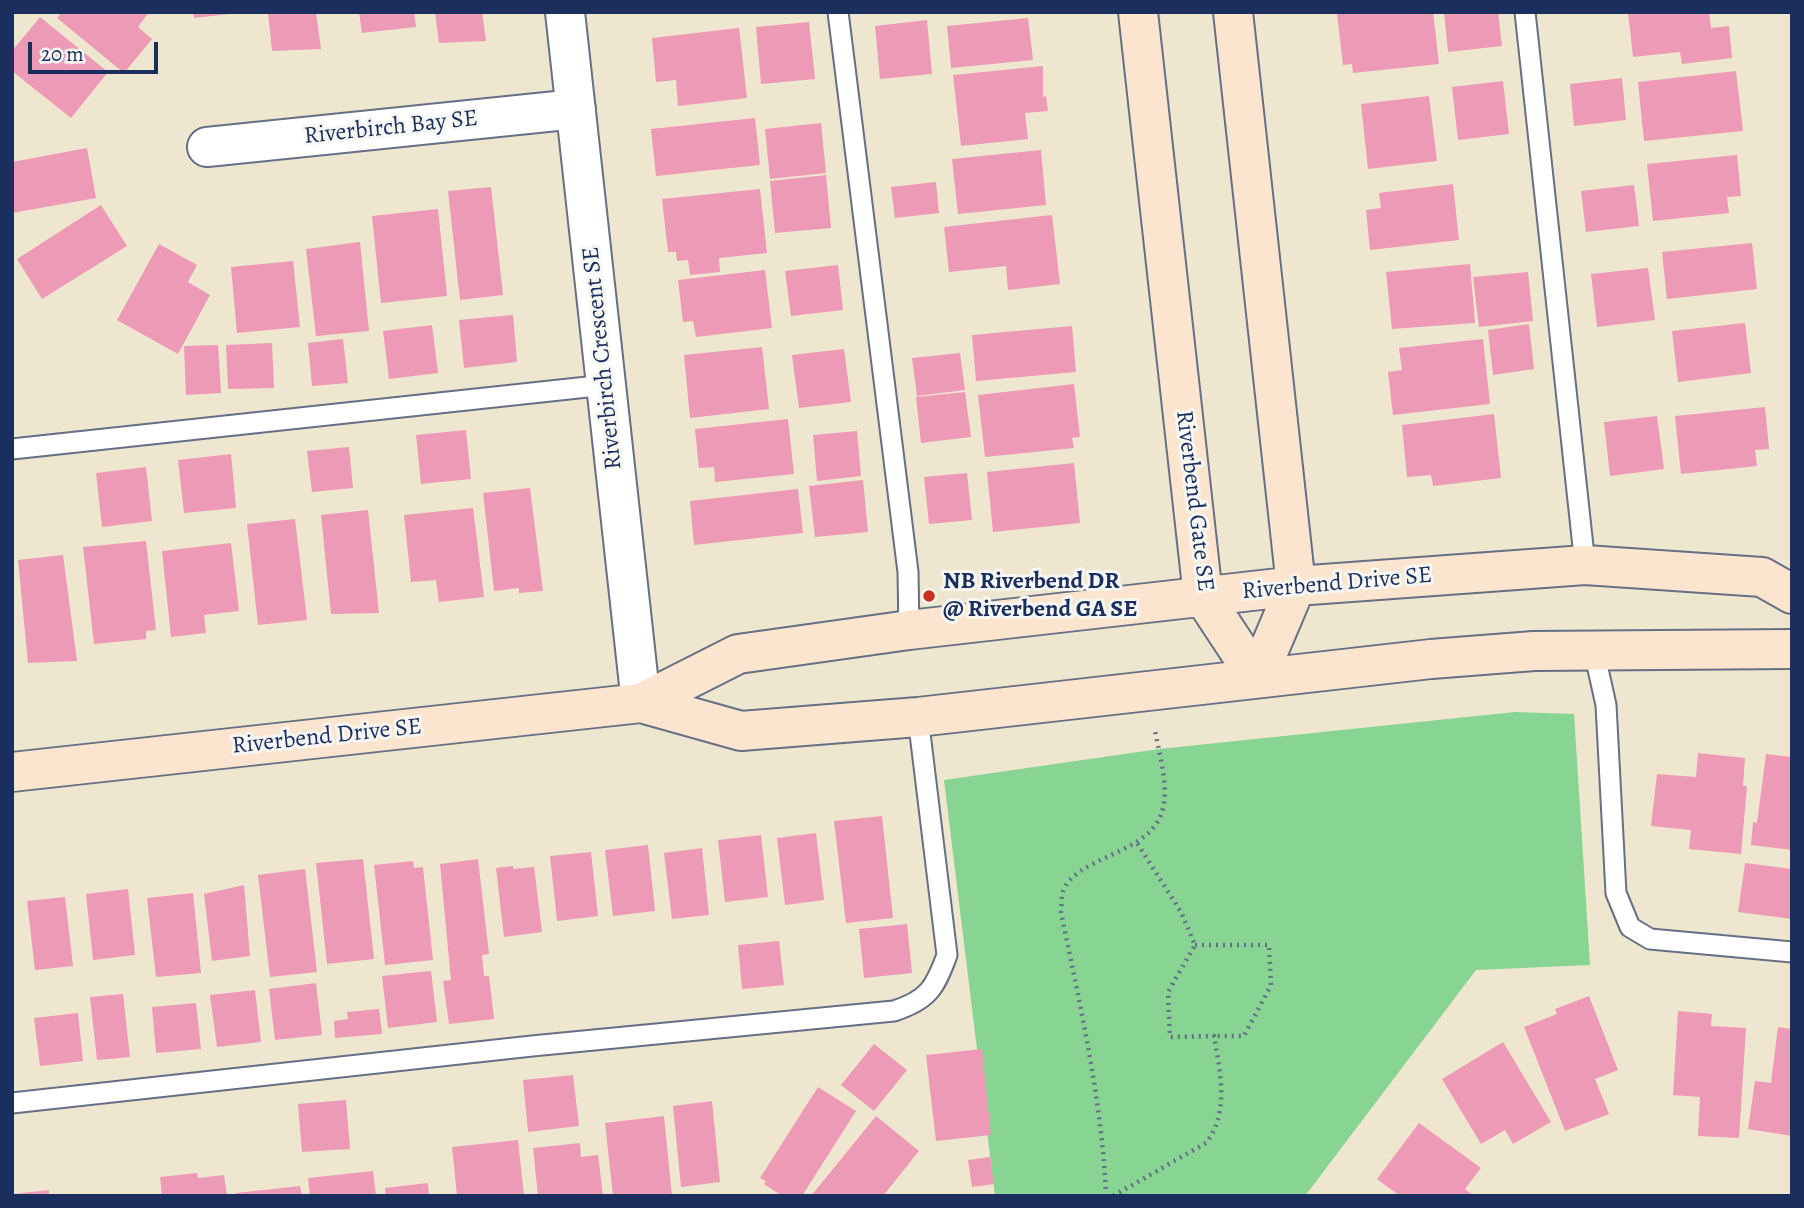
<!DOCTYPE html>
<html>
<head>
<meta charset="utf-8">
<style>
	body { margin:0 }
	#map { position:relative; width:1804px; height:1208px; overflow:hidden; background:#efe6cf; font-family:Alegreya,serif }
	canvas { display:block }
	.frame { position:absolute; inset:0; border:14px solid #1b2f5e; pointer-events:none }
	.scale { position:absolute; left:28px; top:42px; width:130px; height:32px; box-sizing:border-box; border:4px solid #1b2f5e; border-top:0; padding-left:9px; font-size:21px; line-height:24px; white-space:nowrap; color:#1b2f5e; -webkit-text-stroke:5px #f6f6f2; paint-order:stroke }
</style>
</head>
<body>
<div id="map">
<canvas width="1804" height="1208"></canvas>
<div class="frame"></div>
<div class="scale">20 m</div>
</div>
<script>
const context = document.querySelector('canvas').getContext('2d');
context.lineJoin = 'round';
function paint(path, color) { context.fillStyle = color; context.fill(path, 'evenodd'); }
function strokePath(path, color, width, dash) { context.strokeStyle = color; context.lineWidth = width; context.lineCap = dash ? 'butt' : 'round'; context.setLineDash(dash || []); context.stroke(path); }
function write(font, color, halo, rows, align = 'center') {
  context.font = font + ' Alegreya,serif'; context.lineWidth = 6; context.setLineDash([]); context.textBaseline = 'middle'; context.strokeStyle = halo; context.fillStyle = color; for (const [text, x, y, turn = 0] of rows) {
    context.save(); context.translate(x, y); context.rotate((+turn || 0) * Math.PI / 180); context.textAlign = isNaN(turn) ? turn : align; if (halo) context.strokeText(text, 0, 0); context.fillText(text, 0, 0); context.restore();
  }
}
const green = new Path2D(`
	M1515 712 1574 714 1590 965 1476 970 1305 1196H995L944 780 1159 749Z`);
const building = new Path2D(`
	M62 12H149L138 27 152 39 124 73 57 18Z
	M193 12H230V14L194 18Z
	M268 12H316L321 49 272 51Z
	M359 12H414L416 27 362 33Z
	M435 12H482L486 41 439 43Z
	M1351 12H1433L1439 64 1353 73 1352 64 1343 65 1337 14Z
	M1444 12H1498L1502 46 1448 52Z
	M1628 12H1709L1711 28 1729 26 1732 58 1682 64 1680 52 1633 57Z
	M40 17 108 72 71 118 12 71V51Z
	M1028 18 1033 60 951 68 947 26Z
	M927 20 932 74 880 79 875 26Z
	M809 22 815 79 761 84 756 27Z
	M739 28 747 98 678 106 676 80 656 82 652 38Z
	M1043 66V97L1046 96 1048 111 1025 113 1028 139 961 146 953 75Z
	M1736 71 1743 131 1644 141 1638 82Z
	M1622 78 1626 120 1574 126 1570 84Z
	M1503 81 1509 134 1458 140 1452 87Z
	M1429 96 1437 161 1368 169 1361 104Z
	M755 118 760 165 656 176 651 129Z
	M821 123 826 173 770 179 765 129Z
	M87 148 96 198 12 213V162Z
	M1041 150 1046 205 958 214 952 159Z
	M1737 155 1741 196 1727 197 1729 213 1653 221 1647 164Z
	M826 175 831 228 775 233 770 181Z
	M936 182 939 213 895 218 891 187Z
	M1453 184 1459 240 1370 250 1366 210 1381 208 1379 193Z
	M1634 185 1639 226 1586 232 1581 191Z
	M491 187 503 295 460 300 448 191Z
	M760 189 767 253 719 258 720 272 690 275 688 260 677 261 676 252H668L662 199Z
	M101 205 127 246 42 299 17 259Z
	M438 209 447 296 381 303 372 216Z
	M1052 215 1060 284 1008 290 1006 266 949 272 944 227Z
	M360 242 369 331 316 336 306 249Z
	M1752 243 1757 289 1667 299 1662 252Z
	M159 244 197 265 188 282 210 295 178 354 117 320Z
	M293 261 300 327 237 333 231 267Z
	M1470 264 1475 323 1392 329 1386 272Z
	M838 265 843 310 791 316 785 271Z
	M1648 268 1655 320 1597 327 1591 274Z
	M765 270 772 328 696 337 693 321 683 322 678 280Z
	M1528 272 1533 321 1479 327 1473 277Z
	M513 315 517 362 464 368 459 320Z
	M1745 323 1751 373 1678 382 1672 331Z
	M1529 324 1534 369 1493 375 1488 330Z
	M432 325 438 373 389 379 383 331Z
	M1072 326 1076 372 976 381 972 335Z
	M343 339 348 383 312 386 308 343Z
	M1483 339 1490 404 1393 415 1388 372 1402 370 1399 348Z
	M272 343 274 388 228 389 226 345Z
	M218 345 221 393 186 395 184 346Z
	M762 347 769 409 690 418 684 355Z
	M844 349 851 402 799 408 792 355Z
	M960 353 965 390 917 396 912 358Z
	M1074 384 1080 437 1072 438 1074 448 985 457 978 395Z
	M965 392 971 437 921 443 916 397Z
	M1765 407 1769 449 1755 450 1757 466 1681 474 1675 416Z
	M1494 414 1501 478 1433 486 1431 475 1407 477 1402 425Z
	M1657 416 1664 469 1610 476 1604 422Z
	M788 419 794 474 715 482 714 467 699 468 695 429Z
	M466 430 471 479 421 484 416 435Z
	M857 431 861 476 817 481 813 435Z
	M349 447 353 488 312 492 307 451Z
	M231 454 236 508 184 513 178 460Z
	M1074 463 1080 523 993 532 987 472Z
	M146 467 152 521 102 527 96 473Z
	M967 473 972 520 929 524 924 477Z
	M863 480 868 532 815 537 809 486Z
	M530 488 543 591 519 593V588L494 591 483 493Z
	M798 489 803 533 694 545 690 501Z
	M473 508 484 597 439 602 436 580 411 582 404 515Z
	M368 510 379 613 331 614 321 515Z
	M295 519 307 620 258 625 247 524Z
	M146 541 156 630 146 631V639L94 644 83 547Z
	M231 543 239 611 204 615 206 633 171 637 162 551Z
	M63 555 77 661 28 663 18 560Z
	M1698 753 1745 758 1743 786H1747L1741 854 1689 849 1691 830 1651 826 1657 774 1696 777Z
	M1766 754 1792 757V850L1751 845 1753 822 1757 823Z
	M882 816 893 918 846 923 834 821Z
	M816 833 824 900 785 905 777 838Z
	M761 835 768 897 725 902 718 840Z
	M648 845 655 911 613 916 605 850Z
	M702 848 709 915 672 919 664 853Z
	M591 852 598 916 557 921 550 856Z
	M363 859 374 959 327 964 316 863Z
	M478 859 489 954 482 955 484 976H489L494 1019 449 1024 443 981 451 980 440 864Z
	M413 861 414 868 423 867 433 960 385 965 374 865Z
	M1745 863 1792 869V919L1738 912Z
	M513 866V869L534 867 542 932 504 937 496 868Z
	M305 869 317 972 270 977 258 875Z
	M244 885 250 956 212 961 204 894Z
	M128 889 135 955 93 960 86 894Z
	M193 893 201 973 156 977 147 898Z
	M65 897 73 966 35 970 27 901Z
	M907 924 912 973 864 978 859 929Z
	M779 941 784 985 742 989 738 945Z
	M431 971 437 1022 388 1028 382 976Z
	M316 983 322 1035 275 1040 269 989Z
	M255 990 261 1042 217 1047 210 995Z
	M123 994 130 1057 97 1060 90 997Z
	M1589 996 1618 1070 1595 1079 1609 1114 1565 1131 1524 1027 1557 1014 1555 1009Z
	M196 1003 201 1049 156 1053 152 1007Z
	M379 1009 382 1034 335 1038 334 1021 348 1019 347 1012Z
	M1678 1011 1712 1014 1711 1026 1746 1028 1739 1138 1698 1136 1700 1097 1673 1095Z
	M78 1013 83 1061 40 1066 34 1018Z
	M1778 1027 1792 1029V1136L1748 1129 1755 1081 1771 1083Z
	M1503 1042 1551 1122 1513 1144 1505 1130 1481 1144 1442 1079Z
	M874 1044 907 1070 874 1111 841 1085Z
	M982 1049 991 1135 936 1141 926 1055Z
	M573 1075 579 1126 528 1132 523 1080Z
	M818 1087 856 1111 802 1196H782L764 1184 766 1181 760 1178Z
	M346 1100 350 1149 302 1152 298 1104Z
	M712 1101 720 1182 681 1187 673 1106Z
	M664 1116 672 1196H613L605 1123Z
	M876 1116 919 1151 883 1196H811Z
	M1419 1123 1481 1168 1465 1189 1474 1196H1400L1377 1179Z
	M518 1140 524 1196H457L452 1147Z
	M580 1143 581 1157 598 1155 603 1196H538L533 1148Z
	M990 1157 994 1184 972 1187 968 1160Z
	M373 1171 376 1196H310L308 1178Z
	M197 1173 198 1178 224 1175 227 1196H162L160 1177Z
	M428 1183 429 1196H386L385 1188Z
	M300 1186 302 1196H236V1193Z
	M49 1190V1196H13V1194Z`);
const path = new Path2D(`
	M1195 945H1269L1271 985 1244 1036H1214
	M1106 1196C1102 1099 1080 1006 1061 912 1062 906 1061 897 1063 891 1076 858 1139 855 1158 821 1173 795 1159 756 1155 730
	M1113 1196 1206 1143C1230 1112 1220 1072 1214 1036L1170 1037 1168 992 1195 945 1181 912 1137 843`);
const lane = new Path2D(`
	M838 12 908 572 909 630
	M1525 12 1585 565
	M12 449 606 385
	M1594 651 1606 705 1616 893 1630 927 1650 939 1792 952
	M12 1103 532 1046 894 1011C928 1000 935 988 947 955L918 717`);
const street = new Path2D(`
	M565 12 641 703
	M207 147 576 109`);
const secondary = new Path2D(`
	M1138 12 1203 596 1257 678
	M1233 12 1296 586 1257 678
	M641 703 741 731 918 717 1431 659 1534 651 1792 649
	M12 772 641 703 738 654 909 630 1296 586 1585 565 1762 577 1792 594`);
const markers = [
	[929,596,7,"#c8321e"]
];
const streetNames = [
	["Riverbirch Bay SE",391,128,-6],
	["Riverbirch Crescent SE",603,358,-96],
	["Riverbend Gate SE",1194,501,83],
	["Riverbend Drive SE",1337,584,-5],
	["Riverbend Drive SE",327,737,-6]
];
const poiNames = [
	["NB Riverbend DR",943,582],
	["@ Riverbend GA SE",943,610]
];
paint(green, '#87d493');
paint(building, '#ed9ab7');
strokePath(lane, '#656f86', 23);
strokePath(street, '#656f86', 42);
strokePath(secondary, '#656f86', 42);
strokePath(path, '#656f86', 4.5, [2, 5]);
strokePath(lane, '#fff', 19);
strokePath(street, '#fff', 38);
strokePath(secondary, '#fce5cf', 38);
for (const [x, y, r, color] of markers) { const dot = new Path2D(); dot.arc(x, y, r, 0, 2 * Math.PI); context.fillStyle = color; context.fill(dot); strokePath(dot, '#f6f6f2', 2.5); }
write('24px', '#1b2f5e', '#f6f6f2', streetNames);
write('bold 24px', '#1b2f5e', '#f6f6f2', poiNames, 'left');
</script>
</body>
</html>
